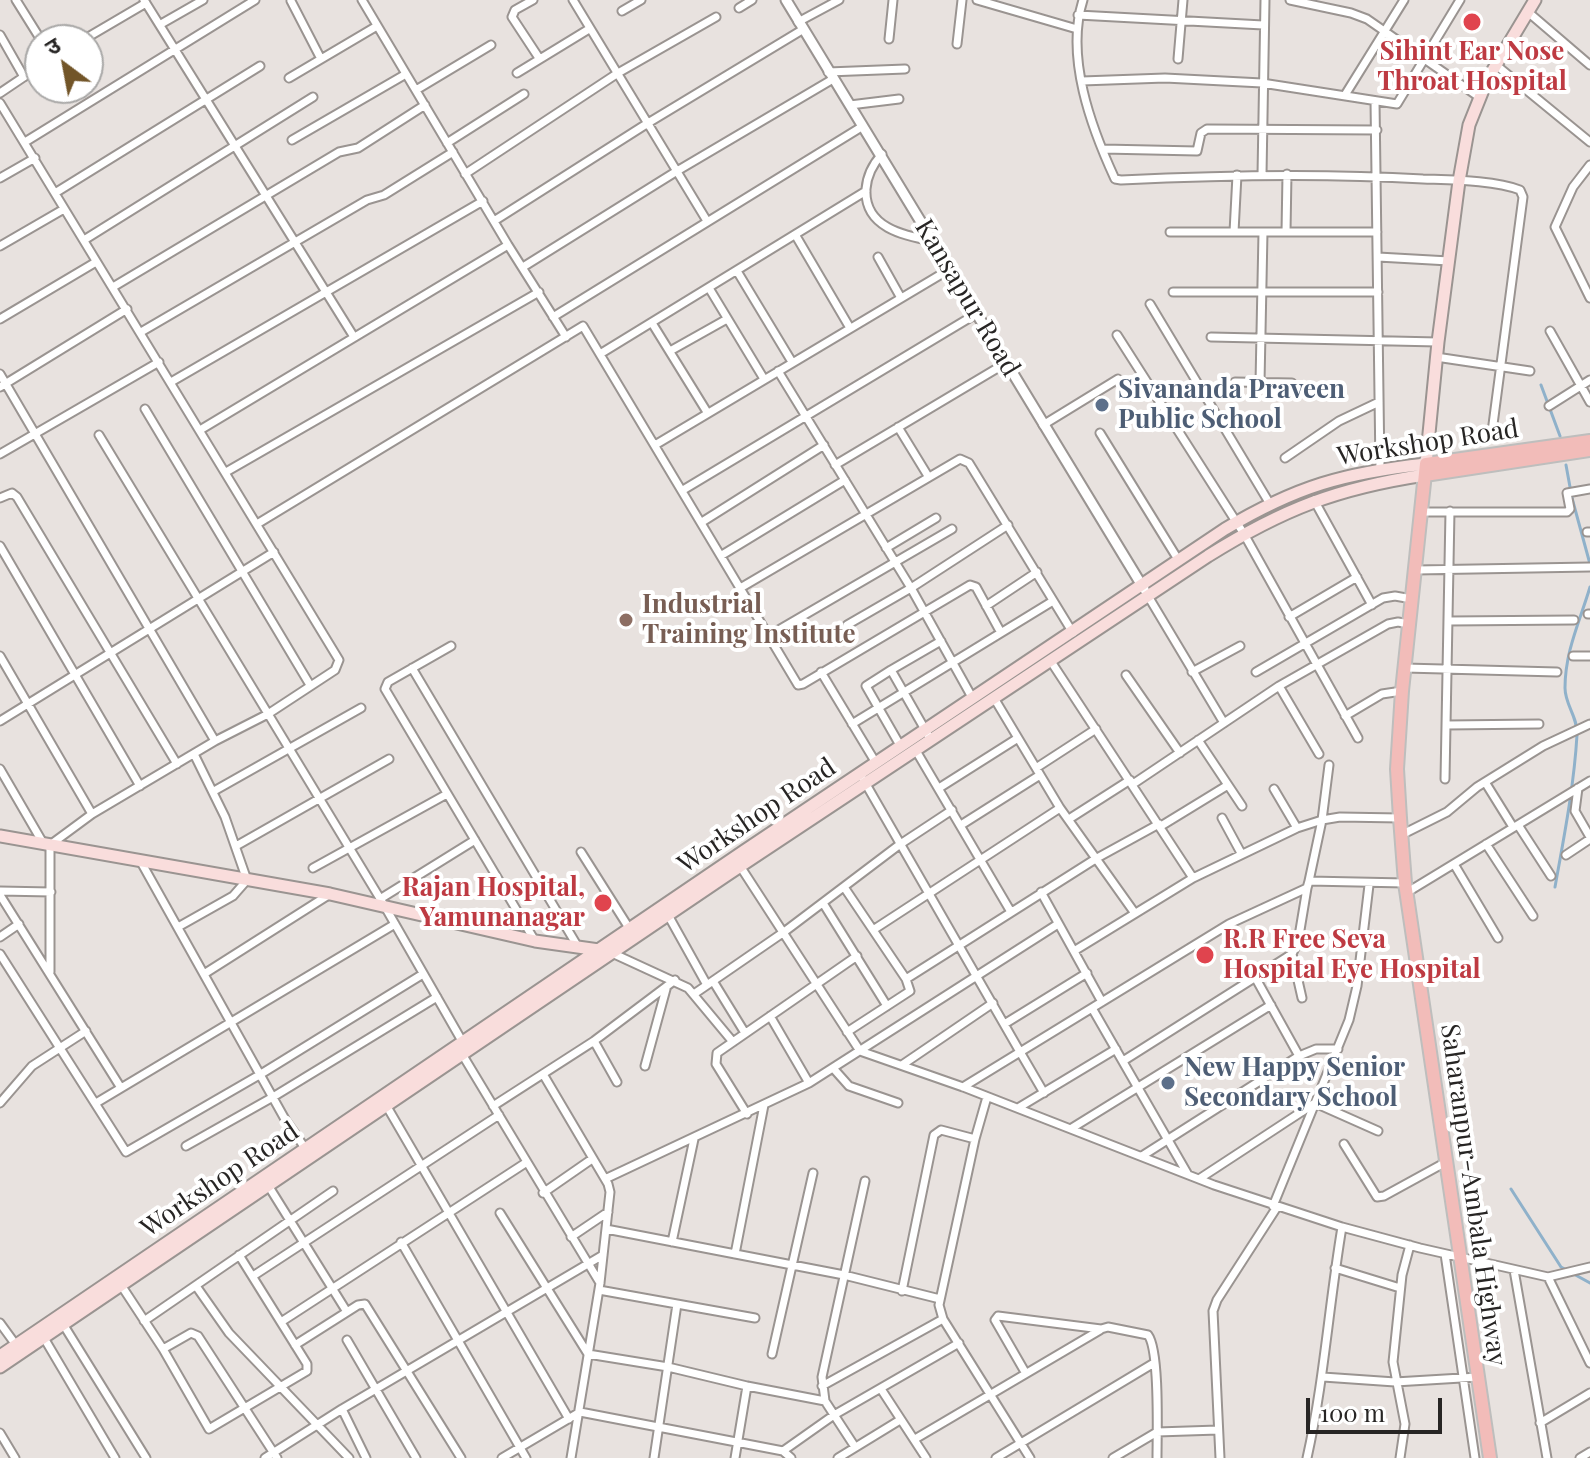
<!DOCTYPE html>
<html>
<head>
<meta charset="utf-8">
<style>
	body { margin:0 }
	#map { position:relative; width:1590px; height:1458px; overflow:hidden; background:#e8e2df; font-family:"Playfair Display","Noto Sans Devanagari",serif }
	canvas { display:block }
	.north { position:absolute; left:24px; top:24px; width:80px; height:80px; box-sizing:border-box; background:#fff; border:2px solid #a9a8a7; border-radius:50%; rotate:328deg; font-size:22px; font-weight:700; line-height:32px; text-align:center; color:#272524 }
	.north::after { content:''; display:block; margin:auto; width:28px; height:36px; background:#725528; clip-path:polygon(50% 0,100% 100%,50% 72%,0 100%) }
	.scale { position:absolute; left:1306px; top:1398px; width:136px; height:36px; box-sizing:border-box; border:4px solid #272524; border-top:0; padding-left:10px; font-size:24px; line-height:28px; white-space:nowrap; color:#272524; -webkit-text-stroke:6px #fff; paint-order:stroke }
</style>
</head>
<body>
<div id="map">
<canvas width="1590" height="1458"></canvas>
<div class="north">उ</div>
<div class="scale">100 m</div>
</div>
<script>
const context = document.querySelector('canvas').getContext('2d');
context.lineJoin = 'round';
function strokePath(path, color, width, dash) { context.strokeStyle = color; context.lineWidth = width; context.lineCap = dash ? 'butt' : 'round'; context.setLineDash(dash || []); context.stroke(path); }
function write(font, color, halo, rows, align = 'center') {
  context.font = font + ' "Playfair Display",serif'; context.lineWidth = 8; context.setLineDash([]); context.textBaseline = 'middle'; context.strokeStyle = halo; context.fillStyle = color; for (const [text, x, y, turn = 0] of rows) {
    context.save(); context.translate(x, y); context.rotate((+turn || 0) * Math.PI / 180); context.textAlign = isNaN(turn) ? turn : align; if (halo) context.strokeText(text, 0, 0); context.fillText(text, 0, 0); context.restore();
  }
}
const stream = new Path2D(`
	M1541 385 1560 436
	M1566 465 1572 498 1590 564
	M1555 887C1564 837 1574 786 1577 735 1578 717 1565 705 1565 688 1565 651 1580 621 1590 587
	M1511 1189 1561 1267 1590 1283`);
const minor = new Path2D(`
	M16 0 41 40
	M144 0 354 337
	M362 0 508 245 566 337
	M533 0 515 10 512 17 539 58
	M573 0 707 221
	M977 0 1077 29
	M1083 0C1065 57 1091 127 1115 179L1121 180C1222 175 1322 173 1423 179 1451 180 1495 180 1520 190L1523 197 1492 432
	M1290 0 1351 13 1367 19 1479 97
	M291 1 321 59
	M739 8 752 0
	M622 11 641 0
	M1528 12 1590 65
	M1078 15 1263 25
	M798 22 839 0
	M161 24 203 0
	M0 35 24 77
	M889 39 893 0
	M83 40 146 3
	M957 44 962 0
	M1178 59 1183 0
	M1496 65 1590 142
	M828 72 905 69
	M517 73 589 29
	M289 78 377 26
	M1082 81 1165 78 1262 83 1397 104 1460 0
	M416 90 491 45
	M0 93 40 66
	M1345 95 1404 0
	M1375 101 1380 469
	M0 103 339 660 335 670 268 714 215 741 92 814 50 845V972
	M850 105 899 99
	M292 140 406 74
	M25 142 255 0
	M447 143 524 94
	M1103 149 1197 151 1201 133 1207 129 1377 130
	M882 154C873 164 867 175 866 189 864 227 903 236 934 241
	M1590 165 1573 187 1555 227 1590 298
	M465 174 618 73 716 17
	M1262 175 1265 0
	M0 178 35 158
	M55 193 260 66
	M494 221 648 123 802 30
	M1170 232H1377
	M1234 232 1237 175
	M1286 232 1287 174
	M796 236 850 328
	M84 240 313 97
	M0 246 64 209
	M878 257 901 298
	M1378 257 1449 261
	M523 267 677 171 833 79
	M737 271 792 362
	M113 287 339 152 358 148 425 105
	M709 288 764 379
	M1173 292H1378
	M1150 304 1270 504
	M553 317 863 126
	M0 319 96 262
	M652 323 707 412
	M1550 331 1590 402
	M141 332 367 200 384 195 453 152
	M1117 335 1244 534 1358 738
	M1211 337 1438 342
	M670 351 727 319
	M600 354 866 191
	M1436 357 1530 371
	M778 371 911 588 973 699
	M0 374 215 741
	M171 382 483 201
	M1235 382 1292 383
	M1260 383 1263 232
	M0 387 127 309
	M1549 406 1590 380
	M145 409 310 685
	M1043 425 1118 379
	M898 427 928 476
	M200 430 508 245
	M1100 433 1179 561
	M99 435 384 905 462 1041
	M655 445 950 269
	M0 454 159 362
	M1285 458 1339 421 1379 402
	M835 465 1006 363
	M226 472 539 292
	M683 490 976 314
	M0 498 12 493 17 497 177 764
	M1314 500 1372 605
	M1421 512H1567L1570 509 1567 493 1590 489
	M702 522 824 445
	M257 524 583 326 798 685 803 684 970 585 976 587 1000 631
	M1587 532H1590
	M0 546 140 786
	M886 548 936 518
	M722 555 845 480
	M1416 570 1590 567
	M742 587 960 459 969 463 1073 633
	M1148 596 1224 723
	M986 606 1037 572
	M1588 614H1590
	M1289 617 1357 577
	M1449 621 1574 620
	M847 625 911 588 1008 525
	M770 635 952 529
	M451 646 388 682 385 689 535 941
	M0 656 92 814
	M1573 656H1590
	M1050 660 1193 878
	M412 668 578 947
	M1405 668 1557 672
	M891 670 866 686 901 747
	M821 672 876 763
	M1192 672 1240 646
	M1256 672 1383 598 1395 596 1412 599
	M1126 675 1180 753
	M1279 686 1319 754
	M994 698 1060 808 1134 912
	M1345 716 1382 694 1402 691
	M0 721 274 552
	M852 724 1053 601
	M1447 725 1539 724
	M931 740 891 670 941 641
	M1198 740 1242 806
	M915 749 1011 912
	M1036 768 1096 729
	M0 769 43 843
	M863 779C924 884 983 989 1044 1093
	M1445 779 1450 511
	M1485 782 1513 827
	M1133 784 1279 686 1388 624 1398 622 1409 624
	M939 788 1018 738
	M1578 788 1575 811 1590 837
	M1274 789 1297 828
	M214 791 361 708
	M1222 818 1241 853
	M1069 819 1130 780
	M961 825 1040 775
	M1518 825 1551 876
	M1161 826 1228 785
	M1401 835 1447 812 1477 787 1543 746 1590 724
	M1486 844 1533 916
	M236 846 389 759
	M581 852 629 928
	M1566 855 1590 839
	M141 862 286 1121 305 1148
	M1454 864 1498 938
	M740 866 860 1051 963 1087 1214 1185 1342 1227 1420 1248 1548 1277 1590 1267
	M313 868 447 794
	M1309 881 1322 820 1329 765
	M844 887 906 979 910 991 847 1032
	M0 891 51 892
	M1041 892 1102 1002
	M1406 893 1590 781
	M0 895 121 1088
	M380 899 475 840
	M823 903 887 1006
	M668 915 707 985
	M178 927 233 896 247 880 225 817 194 754
	M873 930 1060 808
	M0 937 19 924
	M1074 951 1193 878 1297 828 1322 820 1340 817 1400 818
	M612 953 688 988 733 1042
	M0 954 126 1152 261 1074 423 974
	M204 974 330 894
	M1255 977 1299 1056
	M906 979 1097 858 1159 824
	M713 981 745 1033
	M694 994 784 932 899 845 952 810
	M1302 998 1292 954 1298 942 1307 888
	M1092 1008 1187 1173
	M770 1016 809 1083
	M1006 1023 1087 973
	M594 1041 617 1082
	M462 1054 600 1283
	M1123 1061 1292 954
	M902 1065 993 1003
	M645 1066 666 989
	M833 1068 849 1086 898 1103
	M543 1074 608 1184 610 1192 600 1283 571 1458
	M963 1087 1229 924 1307 888 1309 881 1405 883
	M987 1097 975 1139 939 1305 943 1319 1030 1458
	M0 1103 32 1066 86 1031
	M96 1103 395 924
	M386 1105 569 1419
	M493 1106 594 1041 675 980
	M1018 1108 1116 1049
	M747 1114 716 1064 717 1053 857 956
	M1072 1128 1271 1005
	M1344 1144 1377 1197 1384 1196 1446 1162
	M186 1146 273 1097 437 997
	M1142 1156 1299 1056 1316 1049H1338
	M605 1179 809 1083 1058 924
	M1199 1179 1315 1103 1378 1131
	M266 1182 347 1312
	M543 1193 592 1159
	M1273 1206 1349 1020 1357 986 1369 885
	M500 1213 588 1354 668 1367 747 1386 825 1401
	M606 1229 844 1275 940 1299
	M571 1237 608 1212
	M401 1242 526 1458
	M672 1242 694 1139
	M735 1254 764 1105
	M1445 1254 1475 1458
	M1335 1268 1400 1288
	M1514 1270 1547 1458
	M253 1276 499 1115
	M1548 1277 1590 1363
	M121 1285 163 1349 191 1333 198 1336 277 1458
	M196 1286 229 1333 349 1458
	M599 1290 755 1318
	M902 1291 934 1135 941 1130 975 1139
	M144 1321 333 1191
	M281 1322 527 1162
	M0 1323 16 1345
	M63 1324 146 1458
	M44 1338 115 1458
	M347 1340 416 1458
	M295 1345 358 1305 365 1304 461 1458
	M163 1349 209 1429 307 1371V1364L239 1255
	M772 1354 813 1173
	M1025 1372 995 1320 998 1316 1101 1329 1108 1327 1148 1335C1160 1351 1157 1434 1157 1458
	M1323 1377 1395 1382 1478 1377
	M822 1386 943 1319
	M881 1389 926 1458
	M342 1409 366 1458
	M1540 1423 1590 1393
	M0 1433 15 1458
	M915 1439 1100 1330
	M855 1447 825 1401 822 1377 865 1181
	M265 1458 342 1409 603 1255
	M502 1458 580 1412 783 1451
	M654 1458 677 1304
	M735 1458 747 1386
	M791 1458 783 1451 834 1415 959 1343
	M838 1458 900 1420
	M996 1458 1154 1363
	M1113 1458 1157 1432 1218 1430
	M1220 1458 1213 1311 1217 1300 1277 1207
	M1307 1458C1324 1382 1329 1304 1342 1227
	M1400 1458 1405 1424 1393 1362 1402 1275 1410 1245
	M1580 1458 1590 1452`);
const tertiary = new Path2D(`
	M786 0 1144 589`);
const secondary = new Path2D(`
	M0 836 330 894 535 941 599 950
	M0 1356 744 851 1225 529C1297 486 1344 473 1426 464L1438 342 1459 181 1469 125 1487 80 1535 0
	M0 1367 727 875 1208 556C1283 509 1338 488 1425 475`);
const primary = new Path2D(`
	M1425 475 1590 450
	M1490 1458 1405 883 1400 818 1397 769 1402 691 1426 464 1590 441`);
const markers = [
	[1472,22,10,"#e0444e"],
	[1102,405,8,"#5c6f8a"],
	[626,620,8,"#8d6e63"],
	[603,903,10,"#e0444e"],
	[1205,955,10,"#e0444e"],
	[1168,1083,8,"#5c6f8a"]
];
const healthNames = [
	["Sihint Ear Nose",1472,52],
	["Throat Hospital",1472,82],
	["Rajan Hospital,",585,888,"right"],
	["Yamunanagar",585,918,"right"],
	["R.R Free Seva",1223,940,"left"],
	["Hospital Eye Hospital",1223,970,"left"]
];
const streetNames = [
	["Kansapur Road",967,298,59],
	["Workshop Road",1428,443,-9],
	["Workshop Road",757,816,-34],
	["Workshop Road",220,1180,-34],
	["Saharanpur-Ambala Highway",1473,1195,82]
];
const serviceNames = [
	["Sivananda Praveen",1118,390],
	["Public School",1118,420],
	["New Happy Senior",1184,1068],
	["Secondary School",1184,1098]
];
const educationNames = [
	["Industrial",642,605],
	["Training Institute",642,635]
];
strokePath(stream, '#8fb1ca', 3);
strokePath(minor, '#9a9491', 11);
strokePath(tertiary, '#9a9491', 13);
strokePath(secondary, '#9a9491', 15);
strokePath(primary, '#bebebd', 16);
strokePath(minor, '#fff', 7);
strokePath(tertiary, '#fff', 9);
strokePath(secondary, '#f9dddc', 11);
strokePath(primary, '#f2bcb9', 12);
for (const [x, y, r, color] of markers) { const dot = new Path2D(); dot.arc(x, y, r, 0, 2 * Math.PI); context.fillStyle = color; context.fill(dot); strokePath(dot, '#fff', 3); }
write('bold 26px', '#be3a42', '#fff', healthNames);
write('26px', '#272524', '#fff', streetNames);
write('bold 26px', '#4e5e75', '#fff', serviceNames, 'left');
write('bold 26px', '#785e54', '#fff', educationNames, 'left');
</script>
</body>
</html>
